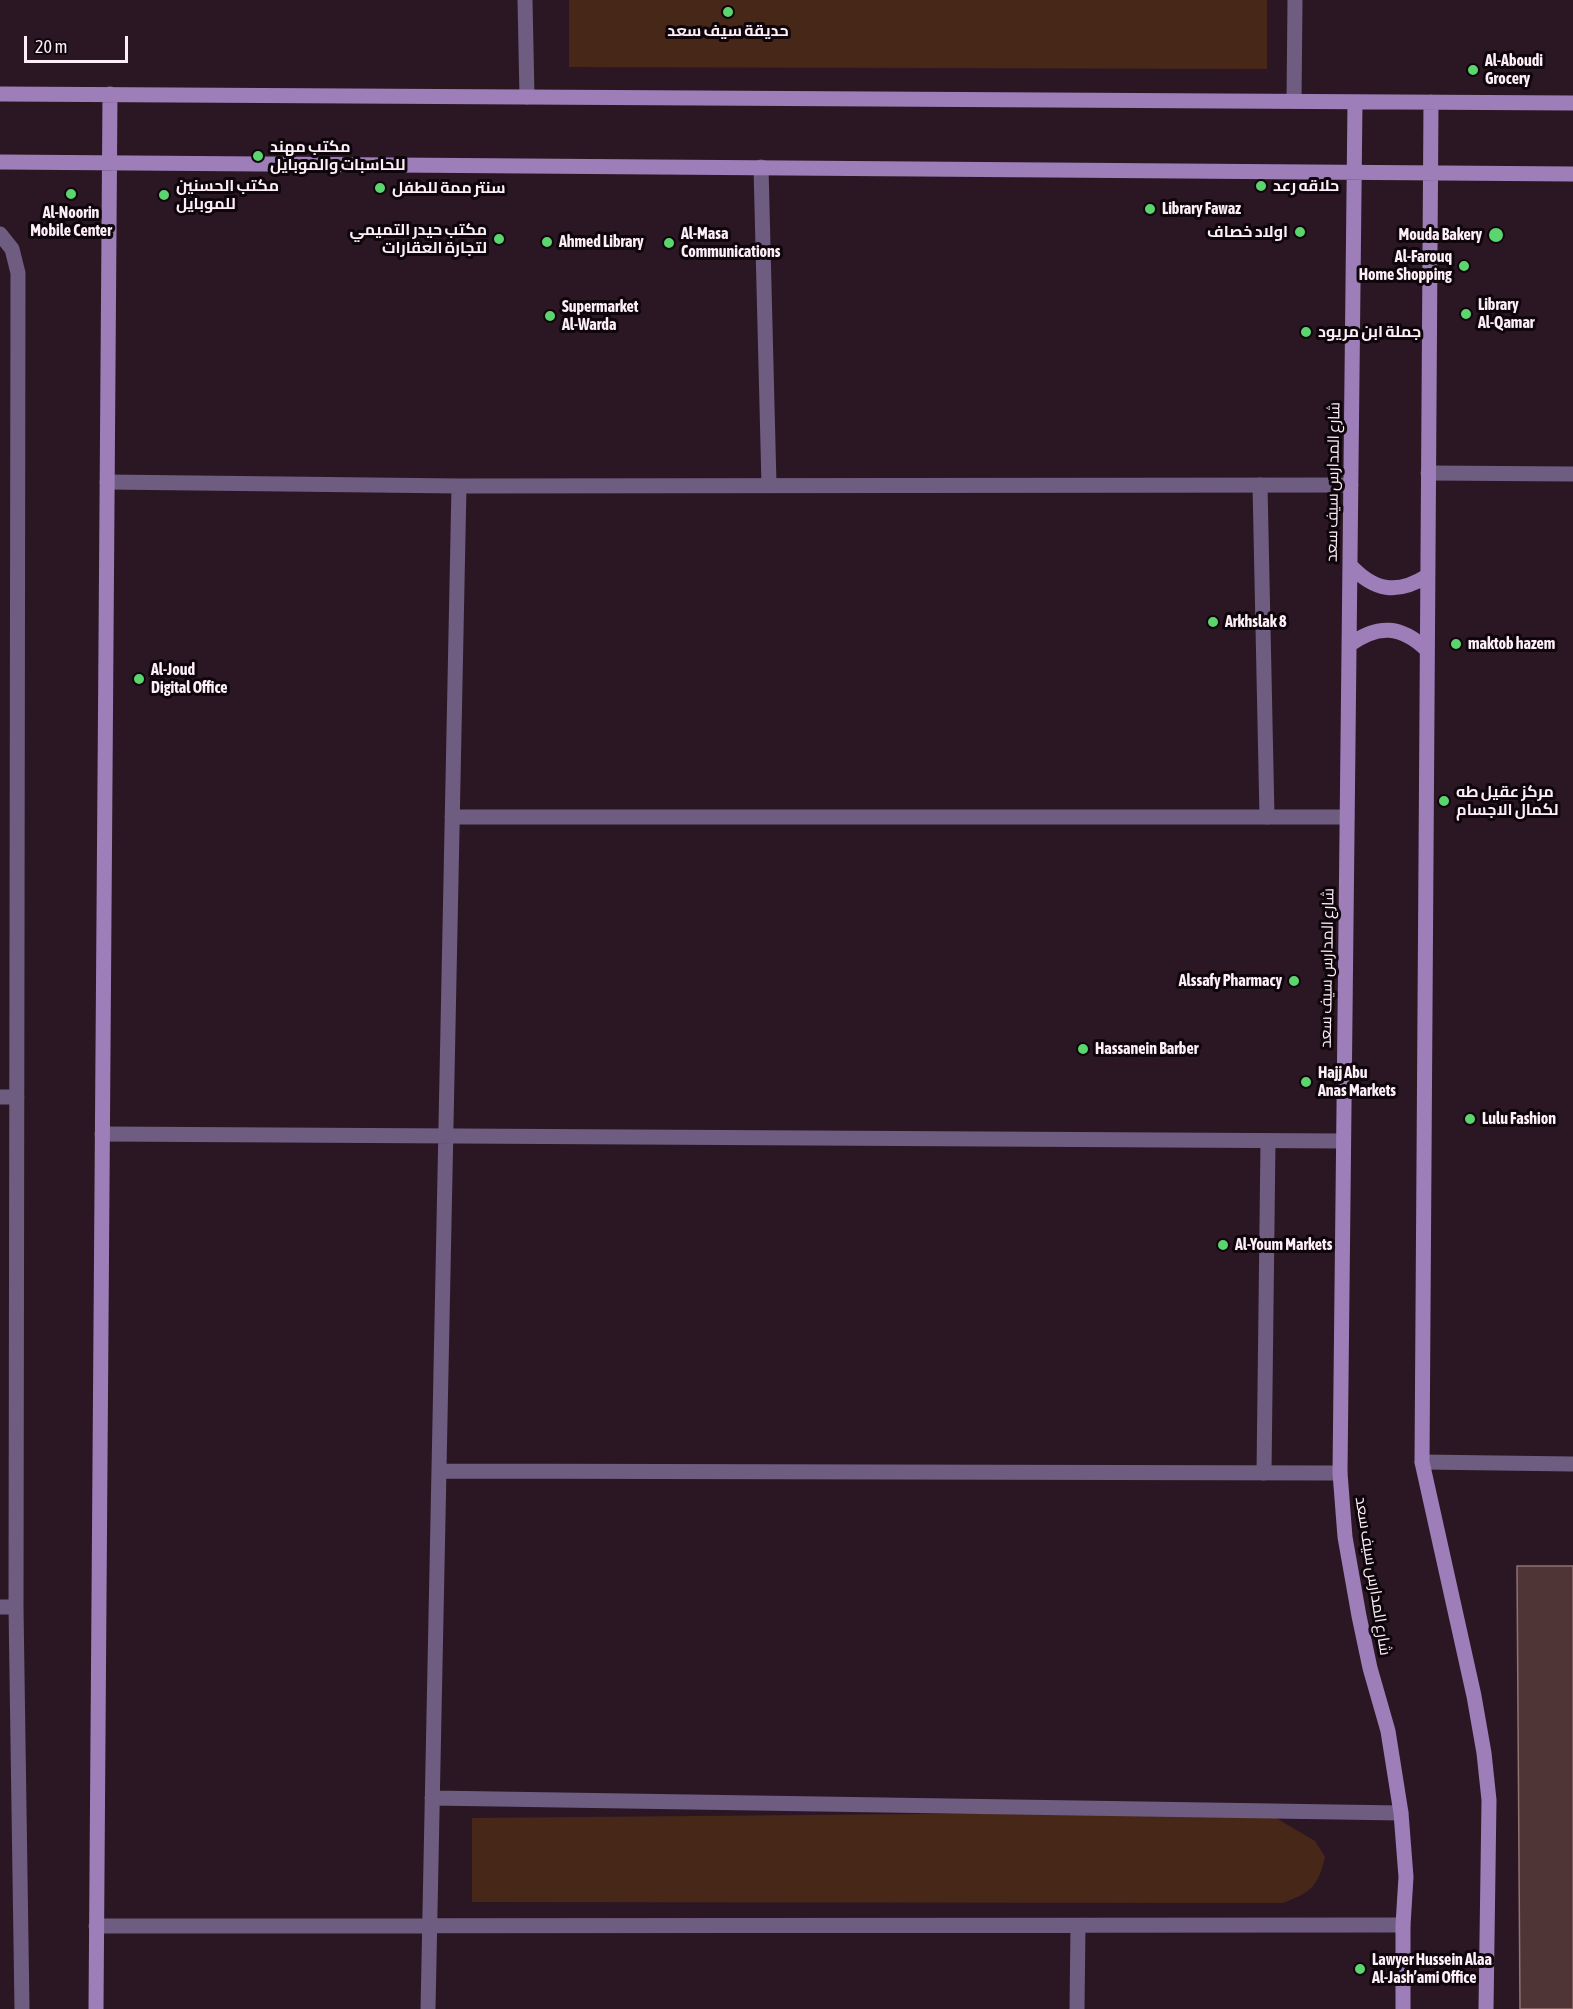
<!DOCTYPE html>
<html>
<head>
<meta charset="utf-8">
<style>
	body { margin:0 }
	#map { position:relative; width:1573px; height:2009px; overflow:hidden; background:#2b1724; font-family:"Asap Condensed",sans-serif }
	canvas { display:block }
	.scale { position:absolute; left:24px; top:36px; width:104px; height:27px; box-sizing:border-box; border:3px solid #fdeef7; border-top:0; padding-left:8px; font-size:18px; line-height:21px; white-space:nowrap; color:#fdeef7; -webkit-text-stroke:4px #0e060b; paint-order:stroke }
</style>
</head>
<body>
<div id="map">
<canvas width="1573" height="2009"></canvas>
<div class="scale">20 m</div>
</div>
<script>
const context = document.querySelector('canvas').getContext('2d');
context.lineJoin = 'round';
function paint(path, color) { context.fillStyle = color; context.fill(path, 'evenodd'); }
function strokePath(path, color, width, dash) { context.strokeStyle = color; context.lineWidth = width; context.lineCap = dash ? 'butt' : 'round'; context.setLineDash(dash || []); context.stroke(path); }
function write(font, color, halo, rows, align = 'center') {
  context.font = font + ' "Asap Condensed",Cairo,sans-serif'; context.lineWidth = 6; context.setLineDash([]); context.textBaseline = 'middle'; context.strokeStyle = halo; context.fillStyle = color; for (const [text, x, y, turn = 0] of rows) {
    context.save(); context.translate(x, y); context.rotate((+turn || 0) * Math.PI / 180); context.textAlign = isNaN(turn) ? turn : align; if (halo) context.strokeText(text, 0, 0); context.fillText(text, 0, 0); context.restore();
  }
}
const green = new Path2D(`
	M569 0H1267V69L569 67Z
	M1264 1811 1315 1841 1325 1857C1318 1887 1311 1892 1283 1903L472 1902V1818Z`);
const building = new Path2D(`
	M1517 1566H1573V2009H1520Z`);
const lane = new Path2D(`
	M0 234 12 249 18 273 16 1607 22 2009
	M1260 485 1267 817
	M0 1097H17
	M1264 1473 1268 1141
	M0 1607H16`);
const street = new Path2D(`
	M525 0 527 97
	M1294 101 1295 0
	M761 167 769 485
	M1428 473 1573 474
	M107 482 459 486 1351 485
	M452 817H1347
	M102 1134 1343 1141
	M1422 1462 1573 1464
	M439 1471 1340 1473
	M432 1798 1401 1813
	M96 1926 1403 1925
	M428 2009 459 486
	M1077 2009 1078 1926`);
const secondary = new Path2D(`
	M0 94 1573 103
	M1355 102 1340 1473 1345 1537 1359 1616 1370 1668 1388 1731 1401 1813 1406 1877 1403 1925V2009
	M1431 102 1422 1462 1474 1696 1484 1753 1489 1800 1486 2009
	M0 162 1573 174
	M1350 565C1374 591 1397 595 1427 576
	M1349 645C1378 624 1401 625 1427 650
	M96 2009 110 94`);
const markers = [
	[728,12,6,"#5bd56e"],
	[1473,70,6,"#5bd56e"],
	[258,156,6,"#5bd56e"],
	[1261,186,6,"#5bd56e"],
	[380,188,6,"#5bd56e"],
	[71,194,6,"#5bd56e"],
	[164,195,6,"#5bd56e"],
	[1150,209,6,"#5bd56e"],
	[1300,232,6,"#5bd56e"],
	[1496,235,8,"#5bd56e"],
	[499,239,6,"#5bd56e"],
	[547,242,6,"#5bd56e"],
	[669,243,6,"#5bd56e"],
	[1464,266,6,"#5bd56e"],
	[1466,314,6,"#5bd56e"],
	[550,316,6,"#5bd56e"],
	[1306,332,6,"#5bd56e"],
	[1213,622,6,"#5bd56e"],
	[1456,644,6,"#5bd56e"],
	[139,679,6,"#5bd56e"],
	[1444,801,6,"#5bd56e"],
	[1294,981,6,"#5bd56e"],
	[1083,1049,6,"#5bd56e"],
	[1306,1082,6,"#5bd56e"],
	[1470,1119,6,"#5bd56e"],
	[1223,1245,6,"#5bd56e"],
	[1360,1969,6,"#5bd56e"]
];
const poiNames = [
	["حديقة سيف سعد",728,31,"center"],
	["Al-Aboudi",1485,61],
	["Grocery",1485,79],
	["مكتب مهند",270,147],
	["للحاسبات والموبايل",270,165],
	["مكتب الحسنين",176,186],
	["للموبايل",176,204],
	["حلاقه رعد",1273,186],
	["سنتر ممة للطفل",392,188],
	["Library Fawaz",1162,209],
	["Al-Noorin",71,213,"center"],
	["Mobile Center",71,231,"center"],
	["مكتب حيدر التميمي",487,230,"right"],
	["لتجارة العقارات",487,248,"right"],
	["اولاد خصاف",1288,232,"right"],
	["Al-Masa",681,234],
	["Communications",681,252],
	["Mouda Bakery",1482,235,"right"],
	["Ahmed Library",559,242],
	["Al-Farouq",1452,257,"right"],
	["Home Shopping",1452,275,"right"],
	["Library",1478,305],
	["Al-Qamar",1478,323],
	["Supermarket",562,307],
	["Al-Warda",562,325],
	["جملة ابن مريود",1318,332],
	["Arkhslak 8",1225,622],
	["maktob hazem",1468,644],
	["Al-Joud",151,670],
	["Digital Office",151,688],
	["مركز عقيل طه",1456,792],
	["لكمال الاجسام",1456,810],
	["Alssafy Pharmacy",1282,981,"right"],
	["Hassanein Barber",1095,1049],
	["Hajj Abu",1318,1073],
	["Anas Markets",1318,1091],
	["Lulu Fashion",1482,1119],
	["Al-Youm Markets",1235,1245],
	["Lawyer Hussein Alaa",1372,1960],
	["Al-Jash’ami Office",1372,1978]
];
const streetNames = [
	["شارع المدارس سيف سعد",1333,482,-89],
	["شارع المدارس سيف سعد",1327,968,-89],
	["شارع المدارس سيف سعد",1373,1576,81]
];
paint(green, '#472818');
paint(building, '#503537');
strokePath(building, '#917273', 1.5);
strokePath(lane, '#6f5c81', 15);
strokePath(street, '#6f5c81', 15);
strokePath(secondary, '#9e7eb9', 15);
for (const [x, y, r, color] of markers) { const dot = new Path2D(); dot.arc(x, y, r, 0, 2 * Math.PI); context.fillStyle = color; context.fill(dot); strokePath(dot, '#0e060b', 2); }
write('bold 16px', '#fdeef7', '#0e060b', poiNames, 'left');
write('16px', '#fdeef7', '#0e060b', streetNames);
</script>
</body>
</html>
